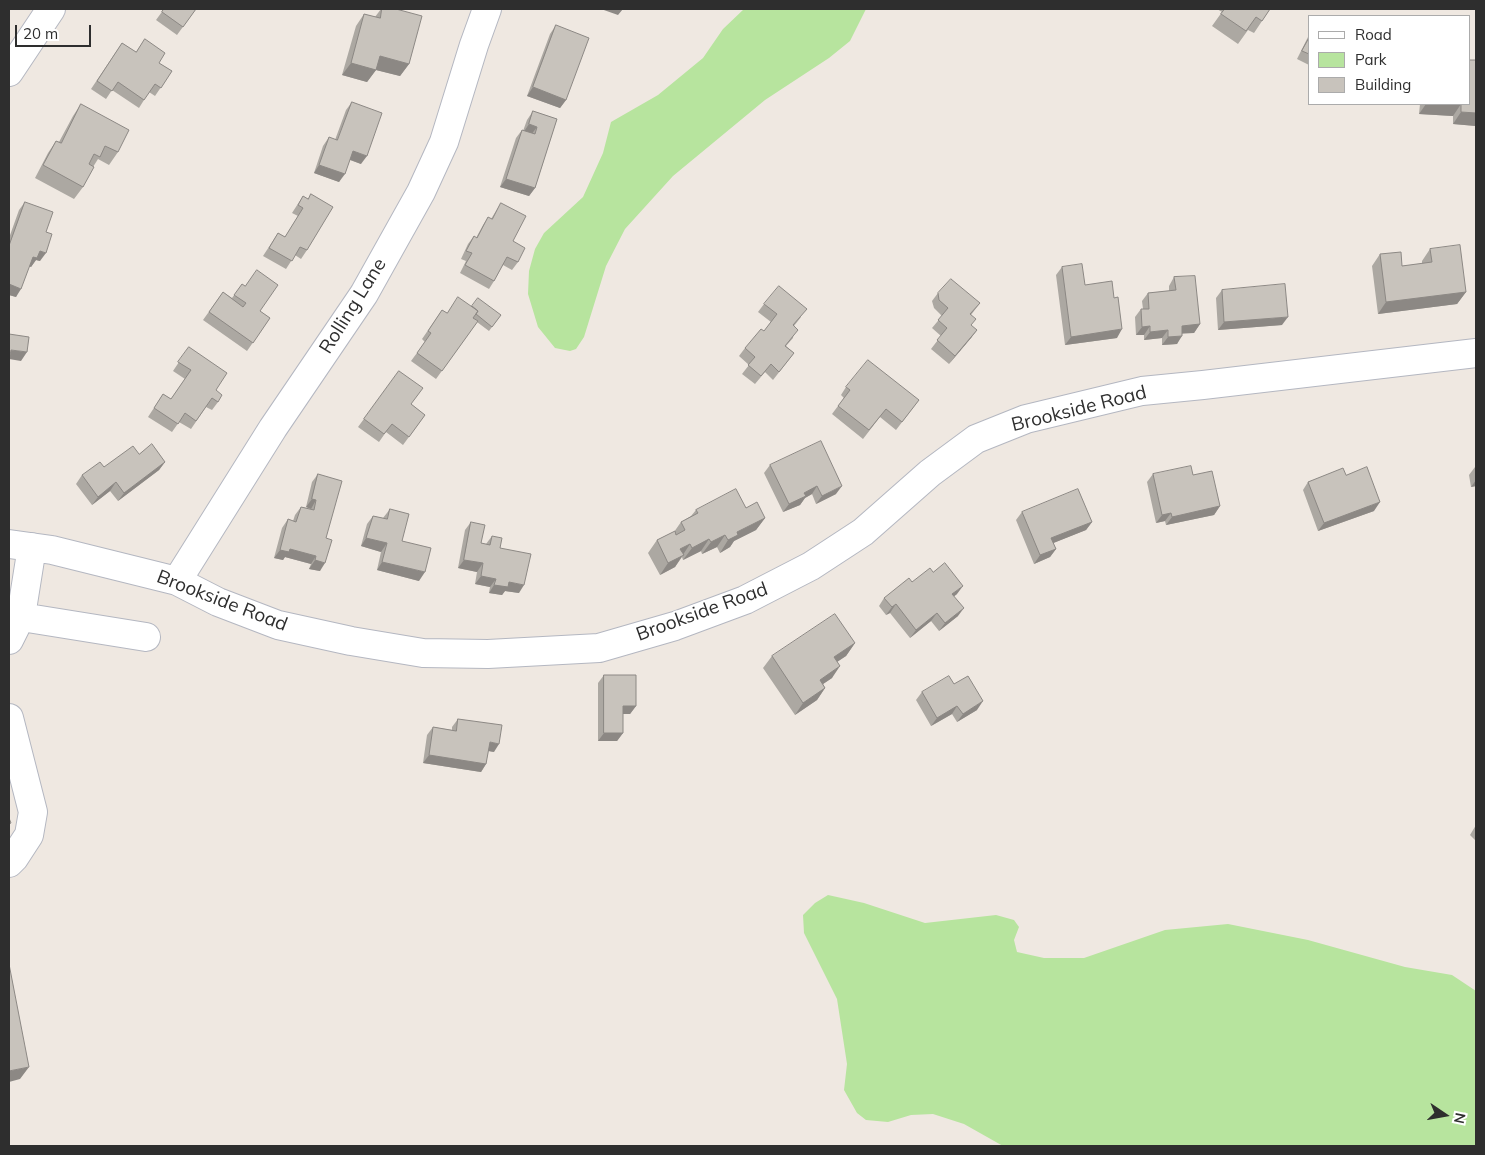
<!DOCTYPE html>
<html>
<head>
<meta charset="utf-8">
<style>
	body { margin:0 }
	#map { position:relative; width:1485px; height:1155px; overflow:hidden; background:#efe8e1; font-family:Mulish,sans-serif }
	canvas { display:block }
	.frame { position:absolute; inset:0; border:10px solid #2e2e2e; pointer-events:none }
	.legend { position:absolute; left:1308px; top:15px; width:162px; height:90px; box-sizing:border-box; background:#fff; border:1px solid #ababab; margin:0; padding:6px 9px; list-style:none; font-size:15px; color:#2e2e2e }
	.legend li { display:flex; align-items:center; gap:10px; height:25px }
	.legend b { width:25px; border:1px solid #ababab }
	.north { position:absolute; left:1420px; top:1090px; width:50px; height:50px; -webkit-text-stroke:4px #fff; paint-order:stroke; rotate:102deg; font-size:14px; font-weight:700; line-height:20px; text-align:center; color:#2e2e2e }
	.north::after { content:''; display:block; margin:auto; width:18px; height:22px; background:#2e2e2e; clip-path:polygon(50% 0,100% 100%,50% 72%,0 100%) }
	.scale { position:absolute; left:15px; top:25px; width:76px; height:22px; box-sizing:border-box; border:2px solid #2e2e2e; border-top:0; padding-left:6px; font-size:15px; line-height:18px; white-space:nowrap; color:#2e2e2e; -webkit-text-stroke:4px #fff; paint-order:stroke }
</style>
</head>
<body>
<div id="map">
<canvas width="1485" height="1155"></canvas>
<div class="frame"></div>
<ul class="legend">
<li><b style="height:6px;background:#fff"></b>Road</li>
<li><b style="height:14px;background:#b7e49e"></b>Park</li>
<li><b style="height:14px;background:#c8c3bc"></b>Building</li>
</ul>
<div class="north">N</div>
<div class="scale">20 m</div>
</div>
<script>
const context = document.querySelector('canvas').getContext('2d');
context.lineJoin = 'round';
function paint(path, color) { context.fillStyle = color; context.fill(path, 'evenodd'); }
function strokePath(path, color, width, dash) { context.strokeStyle = color; context.lineWidth = width; context.lineCap = dash ? 'butt' : 'round'; context.setLineDash(dash || []); context.stroke(path); }
function write(font, color, halo, rows, align = 'center') {
  context.font = font + ' Mulish,sans-serif'; context.lineWidth = 4; context.setLineDash([]); context.textBaseline = 'middle'; context.strokeStyle = halo; context.fillStyle = color; for (const [text, x, y, turn = 0] of rows) {
    context.save(); context.translate(x, y); context.rotate((+turn || 0) * Math.PI / 180); context.textAlign = isNaN(turn) ? turn : align; if (halo) context.strokeText(text, 0, 0); context.fillText(text, 0, 0); context.restore();
  }
}
const green = new Path2D(`
	M744 9H866L850 41 829 58 765 100 673 176 625 229 606 266 584 337 576 349 570 351 555 348 538 327 528 294 529 271 535 249 544 233 583 197 603 153 611 122 658 95 703 58 723 29Z
	M828 895 864 903 925 923 996 915 1014 920 1019 927 1014 940 1017 952 1044 958H1084L1165 930 1228 924 1308 940 1405 967 1452 975 1476 991V1146H1003L964 1124 933 1114 911 1115 888 1122 866 1120 857 1113 844 1090 847 1064 837 999 804 933 803 915 815 903Z`);
const minor = new Path2D(`
	M9 72 51 9
	M9 544 52 550 177 581 218 602 278 625 351 641 423 653 488 654 599 648 675 626 745 600 811 566 863 532 930 473 976 439 1026 419 1142 391 1203 385 1476 353
	M177 581 273 428 364 294 421 192 444 142 474 45 487 9
	M9 615 146 637
	M9 640 21 616 32 547
	M9 718 33 812 29 835 14 858 9 863`);
const wall = new Path2D(`
	M164 9H196L177 35 156 20Z
	M381 9H396L409 64 400 76 376 70 367 82 342 75 356 26 364 14 375 17Z
	M1217 9H1270L1254 33 1248 30 1238 44 1212 26 1222 12Z
	M556 25 566 100 560 108 527 96 550 34Z
	M1309 35V65L1297 59Z
	M145 39 159 63 172 71 155 96 149 92 139 108 112 90 106 99 91 89 122 43 136 52Z
	M1476 60V126L1453 124V116L1419 114 1420 104H1469Z
	M352 102 361 164 350 160 339 182 314 173 323 146 329 137 335 140 346 110Z
	M81 104 118 152 109 165 98 159 93 167 83 187 74 199 35 178 48 153 56 141 59 142 73 116Z
	M533 111 557 119 535 188 529 196 500 187 516 138 522 130 523 131 527 120Z
	M311 194 307 250 301 259 295 255 286 269 263 256 278 233 285 237 298 216 292 213 303 196 308 199Z
	M25 202 46 232 40 261 36 260 31 267 29 266 16 297 9 295V238L19 210Z
	M501 203 513 241 518 262 512 270 503 265 494 281 489 289 460 273 466 261 461 259 468 244 474 236 476 238 483 225 488 217 491 219Z
	M1430 249 1466 292 1457 304 1378 314 1372 266 1380 254 1402 266 1422 264V261Z
	M1062 267 1085 285 1114 298 1117 338 1065 345 1056 275Z
	M1174 277 1200 324 1194 333H1182L1177 344 1162 345V338L1144 340V335H1136L1135 317 1141 309H1143L1142 301 1148 293 1169 291V286Z
	M242 284 260 311 270 318 247 351 203 320 223 292 232 298Z
	M1222 290 1282 325 1218 330 1216 298Z
	M938 293 980 303 971 315V326L977 330 971 338 949 364 931 349 941 336 932 328 942 316 934 308 932 301Z
	M764 304 801 317 794 326 793 338 786 346 794 353 773 380 765 372 755 384 742 374 749 365 739 356 745 348 764 331 771 322 758 312Z
	M472 306 501 315 489 331 477 322 436 379 411 361 425 342 422 339 442 310 447 313Z
	M189 347 216 390 218 402 212 410 206 407 191 429 179 422 172 432 148 417 163 394 171 399 185 379 173 371Z
	M399 371 411 404 425 415 403 445 386 432 379 442 358 427Z
	M846 387 919 400 896 430 880 417 863 439 832 414 844 398 841 395Z
	M139 454 165 462 159 470 118 501 110 491 92 505 76 484 82 475Z
	M770 465 836 494 816 504 812 494 805 498 800 505 783 512 764 473Z
	M1475 467H1476V489V486L1471 487 1469 475Z
	M318 474 326 538 320 571 309 569 311 564 285 557 283 560 274 558 282 528 288 519 293 521 295 515 301 507 311 509 306 507 312 482Z
	M1153 474 1193 475 1220 506 1214 515 1166 525 1165 521 1156 523 1147 482Z
	M1346 475 1374 511 1318 531 1303 490 1308 482Z
	M746 508 765 518 756 530 734 541 730 547 720 553 717 547 702 554 701 551 683 560 682 557 675 567 660 575 648 553 657 540 674 532 681 522 691 516 696 510Z
	M390 509 402 541 419 581 377 570 381 552 361 546 367 524 373 516 383 518Z
	M1022 512 1092 522 1086 530 1053 543 1056 549 1050 557 1034 564 1016 520Z
	M471 522 481 543 486 544 492 536 500 548 519 593 505 591 502 595 489 593 490 587 475 584 477 572 458 568 465 530Z
	M933 572 957 594 954 596 958 616 939 631 931 621 910 638 890 613 886 615 879 606 884 598Z
	M855 643 846 656 837 662 832 678 823 684 825 688 817 700 795 715 763 668 772 656Z
	M604 675 636 706 630 714H623V733L617 741H598V683Z
	M954 684 977 710 957 722 952 714 931 726 916 700 922 692Z
	M458 719 494 752 488 751 486 764 481 772 423 763 427 735 433 727 452 730V727Z
	M1476 825V841L1470 835Z`);
const shadedWall = new Path2D(`
	M601 9H623L618 15Z
	M380 56 409 64 400 76 376 70 367 82 342 75 351 63Z
	M533 87 566 100 560 108 527 96Z
	M1426 104H1461L1453 116 1419 114Z
	M1461 112 1476 113V126L1453 124Z
	M529 124 537 127 531 135 523 133Z
	M353 151 367 156 361 164 348 159Z
	M319 165 345 174 339 182 314 173Z
	M506 179 535 188 529 196 500 187Z
	M40 251 46 253 40 261 36 260 31 267 27 265 33 257Z
	M9 284 21 289 16 297 9 295Z
	M1466 292 1457 304 1378 314 1386 302Z
	M1288 317 1282 325 1218 330 1224 322Z
	M1200 324 1194 333 1176 334 1182 326Z
	M1150 326 1144 335H1136L1142 327Z
	M1122 329 1117 338 1065 345 1071 337Z
	M977 330 971 338 949 364 955 356Z
	M1168 330 1162 338 1144 340 1150 332Z
	M1182 336 1177 344 1162 345 1168 337Z
	M11 350 27 352 21 361 9 359Z
	M165 462 159 470 118 501 124 493Z
	M1476 480V486L1471 487Z
	M116 482 110 491 92 505 98 497Z
	M817 486 812 494 805 498 800 505 783 512 789 504 804 493Z
	M842 486 836 494 816 504 822 496Z
	M312 499 316 500 311 509 306 507Z
	M1380 502 1374 511 1318 531 1324 523Z
	M1220 506 1214 515 1166 525 1172 517Z
	M1171 513 1165 521 1156 523 1162 515Z
	M765 518 756 530 734 541 730 547 720 553 728 540 737 532Z
	M1092 522 1086 530 1046 546 1051 538Z
	M725 535 717 547 702 554 711 542Z
	M366 538 387 543 381 552 361 546Z
	M709 539 701 551 683 560 692 548Z
	M690 544 675 567 660 575 668 563 680 549Z
	M290 549 316 556 311 564 285 557 283 560 274 558 280 550Z
	M1056 549 1050 557 1034 564 1040 555Z
	M315 560 325 563 320 571 309 569Z
	M464 560 483 563 477 572 458 568Z
	M382 562 425 572 419 581 377 570Z
	M481 576 496 579 490 587 475 584Z
	M509 582 524 585 519 593 505 591 502 595 489 593 494 585Z
	M963 586 957 594 947 602 952 594Z
	M896 604 890 613 886 615 892 607Z
	M964 608 958 616 939 631 945 623Z
	M937 613 931 621 910 638 916 630Z
	M855 643 846 656 826 669 834 657Z
	M840 666 832 678 811 692 820 680Z
	M825 688 817 700 795 715 803 703Z
	M983 701 977 710 957 722 963 714Z
	M623 706H636L630 714H617Z
	M957 706 952 714 931 726 937 718Z
	M604 733H623L617 741H598Z
	M490 742 499 744 494 752 484 750Z
	M429 755 486 764 481 772 423 763Z
	M29 1067 20 1079 9 1082V1071Z`);
const building = new Path2D(`
	M164 9H196L183 27 162 12Z
	M382 9H396L422 16 409 64 380 56 376 70 351 63 364 14 380 18Z
	M1225 9H1270L1262 21 1256 17 1246 31 1221 14Z
	M556 25 589 38 566 100 533 87Z
	M1309 38V54L1302 51Z
	M145 39 165 53 159 63 172 71 161 88 155 84 144 100 118 82 112 91 97 81 122 43 136 52Z
	M1469 60H1476V113L1461 112V104H1469Z
	M352 102 382 113 367 156 353 151 345 174 319 165 329 137 337 140Z
	M81 104 129 130 118 152 105 146 100 157 94 154 89 164 94 167 83 187 43 165 56 141 61 143Z
	M533 111 557 119 535 188 506 179 522 130 535 134 537 127 529 124Z
	M311 194 333 207 307 250 300 247 292 261 269 248 278 233 285 237 303 208 298 205 303 196 308 199Z
	M25 202 53 212 46 232 52 234 46 253 40 251 37 258 33 257 21 289 9 284V246Z
	M501 203 526 216 513 241 525 248 518 262 507 257 494 281 465 265 472 253 466 251 474 236 477 238 488 217 492 219Z
	M1460 245 1466 292 1386 302 1380 254 1401 252 1402 266 1432 262 1430 249Z
	M1082 264 1085 285 1112 281 1114 298 1118 297 1122 329 1071 337 1062 267Z
	M257 270 278 285 260 311 270 318 253 343 209 312 223 292 243 307 246 303 234 295 242 284 245 286Z
	M1195 276 1200 324 1182 326V336L1168 337V330L1150 332V326L1142 327 1141 309H1149L1148 293 1176 290 1174 277Z
	M951 279 980 303 970 314 976 319 971 325 977 330 955 356 937 340 947 328 938 320 948 308 939 300 938 293Z
	M1285 284 1288 317 1224 322 1222 290Z
	M779 286 807 309 793 325 798 330 785 346 794 353 779 372 771 364 761 376 748 365 755 357 745 348 761 329 764 331 777 314 764 304Z
	M458 297 478 311 473 318 478 321 442 371 417 353 431 333 428 331 442 310 447 313Z
	M478 298 501 315 492 327 476 314 478 311 472 306Z
	M9 334 29 337 27 352 11 350 9 361Z
	M189 347 227 373 216 390 222 395 218 402 212 398 196 421 185 413 178 424 154 408 163 394 171 399 191 370 178 362Z
	M868 360 919 400 902 422 886 409 869 430 838 406 850 390 846 387Z
	M399 371 423 388 411 404 425 415 409 437 392 424 384 434 364 419Z
	M821 441 842 486 822 496 817 486 804 493 806 496 789 504 770 465Z
	M152 444 165 462 124 493 116 482 98 497 82 475 100 462 104 467 133 446 139 454Z
	M1191 466 1193 475 1212 471 1220 506 1172 517 1171 513 1162 515 1153 474Z
	M1367 467 1380 502 1324 523 1308 482 1343 468 1346 475Z
	M318 474 342 481 326 538 332 540 325 563 315 560 316 556 290 549 289 552 280 550 288 519 296 522 301 507 314 510 316 500 312 499Z
	M736 489 746 508 757 502 765 518 737 532 738 535 728 540 725 535 711 542 709 539 692 548 690 544 680 549 684 555 668 563 657 540 675 531 676 535 685 530 681 522 698 513 696 510Z
	M1078 489 1092 522 1051 538 1056 549 1040 555 1022 512Z
	M390 509 409 514 402 541 431 548 425 572 382 562 387 543 366 538 373 516 387 519Z
	M471 522 485 525 481 543 490 545 492 536 502 538 500 548 531 554 524 585 509 582 508 587 494 585 496 579 481 576 483 563 464 560Z
	M945 563 963 586 952 594 964 608 945 623 937 613 916 630 896 604 892 607 884 598 909 578 912 582 930 568 933 572Z
	M835 614 855 643 834 657 840 666 820 680 825 688 803 703 772 656Z
	M604 675H636V706H623V733H604Z
	M949 676 954 684 968 676 983 701 963 714 957 706 937 718 922 692Z
	M458 719 502 725 499 744 490 742 486 764 429 755 433 727 456 731Z
	M9 818 11 823 9 824Z
	M9 964 29 1067 9 1071Z`);
const streetNames = [
	["Rolling Lane",353,306,-58],
	["Brookside Road",1079,409,-14],
	["Brookside Road",222,601,21],
	["Brookside Road",702,612,-20]
];
paint(green, '#b7e49e');
strokePath(minor, '#b4b7c1', 30);
strokePath(minor, '#fff', 28);
paint(wall, '#aca8a2');
paint(shadedWall, '#8c8884');
paint(building, '#c8c3bc');
strokePath(building, '#8c8884', 1);
write('19px', '#2e2e2e', '#fff', streetNames);
</script>
</body>
</html>
